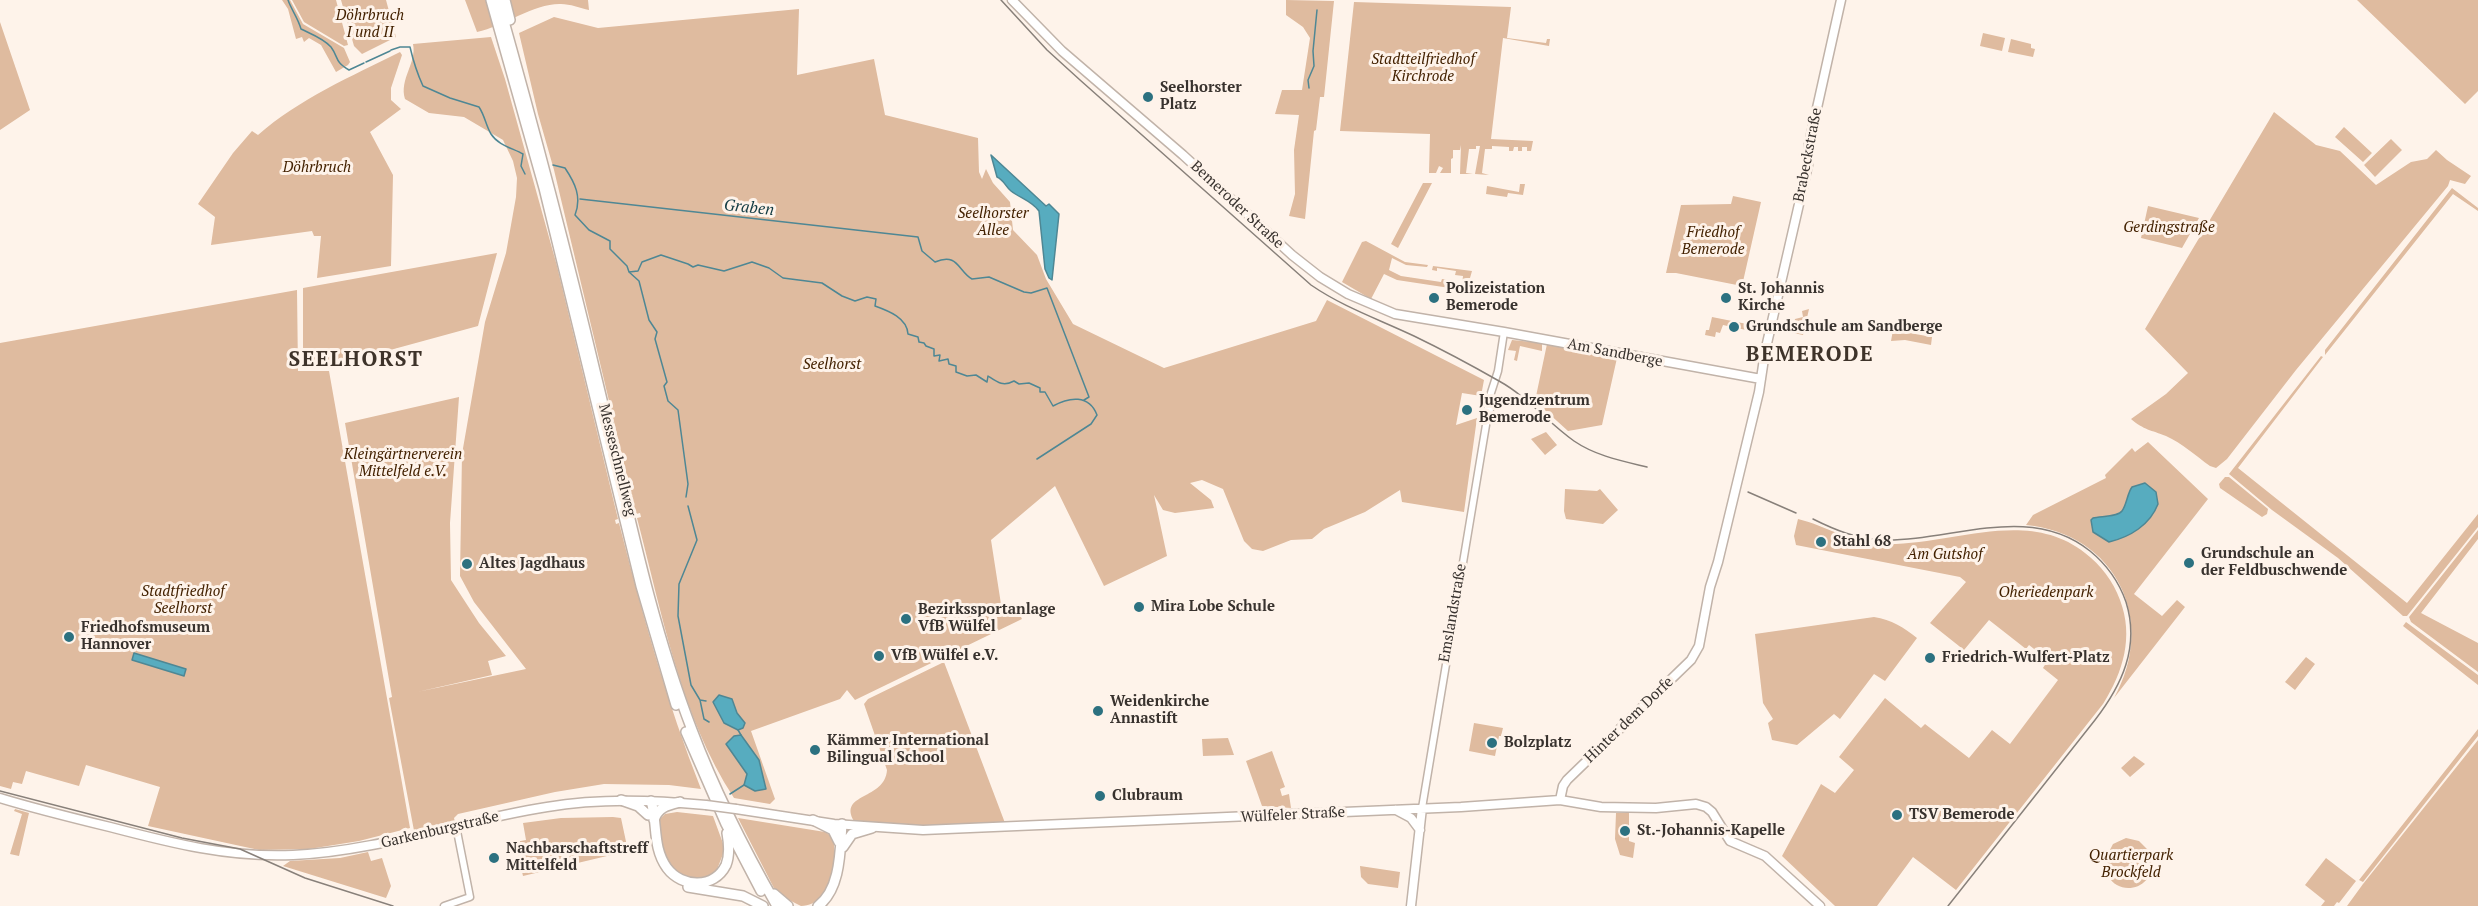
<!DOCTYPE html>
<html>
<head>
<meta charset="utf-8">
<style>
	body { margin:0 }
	canvas { display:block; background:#fef3ea }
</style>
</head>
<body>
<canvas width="2478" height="906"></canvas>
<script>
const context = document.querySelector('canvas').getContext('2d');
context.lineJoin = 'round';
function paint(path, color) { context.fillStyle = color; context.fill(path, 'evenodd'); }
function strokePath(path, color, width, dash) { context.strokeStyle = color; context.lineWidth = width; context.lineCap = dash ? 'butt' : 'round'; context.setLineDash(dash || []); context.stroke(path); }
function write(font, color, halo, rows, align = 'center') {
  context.font = font + ' "PT Serif",serif'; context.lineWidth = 6; context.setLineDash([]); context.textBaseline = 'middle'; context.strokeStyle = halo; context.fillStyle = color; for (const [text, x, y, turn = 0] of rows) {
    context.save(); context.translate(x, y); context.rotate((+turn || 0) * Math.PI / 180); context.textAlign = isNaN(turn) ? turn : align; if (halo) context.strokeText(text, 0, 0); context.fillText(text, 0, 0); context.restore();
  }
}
const green = new Path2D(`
	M282 0H290L303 24 344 48 350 62 348 65 336 72 321 45 309 38 304 42 302 37 296 39 288 9Z
	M292 0H336L348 45 344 46 304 22Z
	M341 0H386L396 37 362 54 354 46Z
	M465 0H588L589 10C580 8 570 4 561 4 535 3 504 26 477 32Z
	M1286 0 1334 1 1324 97H1320L1316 130 1314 131 1305 219 1289 216 1295 194 1294 150 1299 115 1275 114 1282 90H1302L1310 38 1303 27 1286 15Z
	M2357 0H2478V91L2465 104Z
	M1354 2 1511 7 1507 38 1546 43 1547 39H1550L1549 46 1503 38 1491 139 1533 141 1531 151H1527V147H1522V151H1518V147H1514L1513 151H1509V147L1492 146V149H1485L1482 173 1489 175 1475 174 1480 146H1476V149H1469L1466 173 1473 174H1460L1461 145 1460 150H1453V158L1451 159V173H1440L1443 168 1439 166 1436 173H1429L1430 134 1340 131Z
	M799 9 797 75 874 59 885 115 978 138 979 172 982 179 986 169 993 183 1010 202 1013 230 1037 255 1046 279 1073 324 1164 368 1316 321 1327 300 1484 380 1481 396 1462 393 1456 425 1477 418 1464 512 1402 502 1400 490 1365 512 1324 529 1312 539 1291 540 1263 551 1252 549 1244 541 1223 489 1202 480 1190 483 1211 500 1214 508 1175 513 1163 510 1154 495 1167 556 1104 586 1055 486 991 540 1003 617 1018 611 1022 619 855 700 847 690 840 699 751 731 775 799 770 804 734 798C680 715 662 613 637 518L641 517 640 513 636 514 554 170 538 114 519 33 554 17 598 28Z
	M0 22 30 110 0 130Z
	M1983 33 2005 38 2002 51 1980 46Z
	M491 37 505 79 557 266 618 519 615 520 616 524 619 523C642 613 667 703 701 789L669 785 604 784 555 792 458 814 454 818 456 826 415 836 389 698 392 697 345 423 459 397 450 523 451 580 479 623 506 656 488 661 492 675 417 692 526 669 474 602 460 576 462 454 485 322 506 253 516 197 517 178 513 161 503 140 464 117 429 113 405 99C399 79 417 63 413 44Z
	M2011 39 2031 44V48L2035 49 2033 57 2008 52Z
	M400 52 402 55 391 88V100L401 109 370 132 393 175 391 266 317 278 321 236H314L312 231 211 245 215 217 198 204 233 153 252 131 258 135C299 99 352 76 400 52Z
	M2274 112 2316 145 2340 151 2376 185 2411 162 2427 159 2436 150 2447 160 2471 176 2465 184 2450 180 2448 186 2296 370 2227 459 2216 468 2210 466C2196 456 2182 443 2166 436 2151 430 2144 430 2131 419L2166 394 2188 373 2145 329Z
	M2344 127 2372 153 2363 162 2335 137Z
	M2391 139 2402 150 2375 177 2364 165Z
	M1423 183H1432L1398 248 1391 244Z
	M1520 184H1525L1523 195 1508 193 1507 197 1486 194 1487 186 1519 192Z
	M2452 188 2478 208V211L2453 194 2325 355V350Z
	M1733 196 1761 202 1742 286 1676 273H1666L1681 205 1731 204Z
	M2148 206 2199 218 2182 248 2141 238Z
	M1366 241 1405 262 1428 265 1427 267 1406 265 1392 258 1389 270 1401 276 1441 282 1442 279 1448 280V283L1462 285 1463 276 1455 275 1456 271 1437 268V271L1432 270 1433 266 1472 271 1470 278 1464 279 1463 290 1397 280 1384 274 1371 299 1342 282 1362 242Z
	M497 253 478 326 339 364 310 363 303 357V288Z
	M297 290 298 371H329L410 828 359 841 309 849 259 850 148 826 160 787 86 765 79 786 26 771 22 784 13 782 11 789 0 786V343Z
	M1809 309 1803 335 1784 331 1785 326 1793 327 1795 319 1803 317 1802 311Z
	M1712 317 1757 326 1755 332 1723 325 1720 333 1716 332 1715 337 1705 335 1706 330H1709Z
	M1893 330 1932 337 1931 345 1905 340 1891 341Z
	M1512 340 1542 343V351L1520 346 1517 361 1514 360 1516 351 1508 350Z
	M1547 344 1617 358 1602 425 1568 431 1535 401Z
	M2321 356 2323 357 2238 468 2407 603 2478 514V527L2407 616H2403L2338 558 2272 510 2229 474Z
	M1546 432 1557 445 1545 455 1531 439Z
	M2148 442 2208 499 2134 594 2162 616 2177 600 2185 607 2114 698C2158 620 2116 534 2026 525L2033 515 2106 478 2105 475 2132 448 2135 452Z
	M2225 477H2229L2268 509 2267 514 2262 517 2220 488 2219 484Z
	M1565 489 1597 491 1600 489 1618 510 1603 524 1566 519 1564 511Z
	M1798 519C1827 526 1850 543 1881 544 1948 547 2026 506 2085 553 2101 565 2113 581 2120 600 2134 637 2123 672 2103 704L1956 890 1913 857 1877 906H1835L1782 856 1821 784 1835 793 1854 770 1839 757 1885 698 1921 728 1925 724 1969 758 1992 730 2010 744 2058 680 2043 668 2048 660 2029 645 2026 649 1989 620 1964 650 1930 623 1966 582 1960 577 1796 545 1794 536Z
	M2478 530V539L2421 613 2478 643V672L2411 622 2409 617Z
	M1874 617C1892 620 1903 627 1917 638L1885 681 1874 674 1840 719 1834 714 1797 745 1772 740 1768 723 1773 719 1763 703 1755 634Z
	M2406 622 2478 675V685L2403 626Z
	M2306 657 2315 664 2295 690 2285 682Z
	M944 662 1005 823 907 826 854 821C838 793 885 800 887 770L864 704 868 699Z
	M1474 723 1503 728 1501 736H1499L1495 756 1469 751Z
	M2478 729V736L2363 882 2359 880Z
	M1228 738 1234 755 1203 756 1202 739Z
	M2478 740V906H2347L2363 884Z
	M1272 751 1285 787 1280 789 1282 796 1289 794 1291 808 1262 806 1246 761Z
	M2134 756 2145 764 2130 777 2121 768Z
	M15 809 29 813 19 856 10 854 22 814 14 811Z
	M677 812 713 816 725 849 716 872 697 881C661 867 664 856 657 822L665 814Z
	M1616 813H1629V841L1635 843 1633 858 1620 855 1615 839Z
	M613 817 621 818 628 851 523 876 515 842 526 840 523 823 561 818Z
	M738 818 825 832 833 837C837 862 835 904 801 906L777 894Z
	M2126 838 2139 841 2154 856C2155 906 2085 894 2113 844Z
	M368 852 371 861 382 858 391 886 386 898 283 866 290 861 340 858Z
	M2326 858 2356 881 2339 903 2337 902 2334 906H2321L2325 901 2305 885Z
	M1360 866 1400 872 1398 888 1368 884 1361 877Z`);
const water = new Path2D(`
	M991 155 1046 206 1049 204 1059 214 1052 280 1049 278 1045 269 1039 211C1032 201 1020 198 1011 191 1005 186 1004 180 997 177Z
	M2145 483 2156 492 2158 504C2150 525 2130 537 2109 542L2093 532 2091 520 2093 518C2100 516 2118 517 2122 511 2127 504 2127 494 2132 487Z
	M134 653 186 669 184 676 132 660Z
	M719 695 732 699 737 713 745 723 743 728 738 730 724 723 713 702Z
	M741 735 759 760 766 789 755 791 744 785 747 774 726 744 734 736Z`);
const stream = new Path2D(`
	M288 0C292 11 298 18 301 29 311 34 323 38 331 47 339 58 334 61 349 70L364 63
	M391 50 400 47H410C413 60 417 73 423 86L450 98 479 107C485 116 486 126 491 134 498 145 512 148 523 154L521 166 525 174
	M366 62 390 51
	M1309 88 1308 80 1314 66 1313 51 1317 10
	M553 165 565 168C575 183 582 197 575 215L589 230 610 241V249L627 266 629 272 638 271 642 262 661 255 688 264 693 267 698 265 724 271 752 262 769 268 783 278 822 283 842 296 855 301 867 297 876 299 875 306C889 311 907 318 908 334L918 337 919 342 924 343 926 346 934 349V356L940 355 939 361 948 359 949 364 956 366V372L967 376 976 375 987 382 988 376C997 382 1003 387 1014 381L1019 384 1029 383 1040 388V392H1045L1053 406C1069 397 1089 394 1097 415L1091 424 1037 459
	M580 199 918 237 922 251 935 262C958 252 958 271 972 279L989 277 1024 292 1031 293 1047 288 1089 397 1084 400
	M629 272 639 281 649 320 657 332 655 339 667 382 664 386 668 401 678 410 688 484 686 497
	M688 506 697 540 679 584 678 616 691 685 700 700 706 701
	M700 700 704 719 709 722
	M738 730 741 735
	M730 794 744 785`);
const minor = new Path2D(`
	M1491 396 1492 403 1487 419 1488 402 1498 371 1504 332
	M1422 808 1487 419
	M444 906 470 897 456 826`);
const major = new Path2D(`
	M1012 0 1062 51 1183 155 1292 255 1320 277 1348 294 1395 314 1504 332 1761 379
	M0 798C36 809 73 818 110 827 171 843 230 858 293 855 380 851 462 820 547 807 600 798 653 800 706 805
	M1560 800 1563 786 1567 780 1691 660 1699 646 1710 587 1718 562 1759 392 1765 352 1808 165 1809 144 1841 0
	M736 809 834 824 923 830 1461 807 1560 800 1601 807 1656 808 1696 804 1706 807 1712 812 1730 841 1765 856 1820 906
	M1396 810 1411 818 1420 830
	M1411 906 1422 808`);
const highway = new Path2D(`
	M491 0 544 188 641 586 676 705
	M498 0C533 124 566 249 596 375 625 493 648 616 692 730 715 791 745 850 777 906
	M505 0 510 20
	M686 732 726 824 761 891
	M621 800 638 806 648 815
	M651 801C658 824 652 847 667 868 682 888 714 889 726 865 730 855 729 844 727 833
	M654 820C658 807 668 805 680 802
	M813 820 833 830 839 842
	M843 847 852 834 872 828
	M688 887 743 896 763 906
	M774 894 788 906
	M818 906C841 889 840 850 842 824`);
const tram = new Path2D(`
	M1001 0 1047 50 1080 80 1311 285C1343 307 1378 319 1414 336 1443 350 1471 365 1499 381 1528 397 1547 422 1574 441 1596 456 1622 461 1647 467
	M1748 492 1796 513
	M1813 519C1835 530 1857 539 1882 540 1951 542 2029 502 2090 551 2106 564 2119 582 2126 602 2140 647 2122 685 2095 720L1948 906
	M0 791 182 838 240 849 305 878 393 906`);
const majorBridge = new Path2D(`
	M706 805 736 809`);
const markers = [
	[1148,97,6,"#2c7180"],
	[1434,298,6,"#2c7180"],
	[1726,298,6,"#2c7180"],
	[1734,327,6,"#2c7180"],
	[1467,410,6,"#2c7180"],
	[1821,542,6,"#2c7180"],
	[2189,563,6,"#2c7180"],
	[467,564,6,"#2c7180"],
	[1139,607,6,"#2c7180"],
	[906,619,6,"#2c7180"],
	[69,637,6,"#2c7180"],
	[879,656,6,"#2c7180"],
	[1930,658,6,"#2c7180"],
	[1098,711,6,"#2c7180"],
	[1492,743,6,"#2c7180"],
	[815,750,6,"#2c7180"],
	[1100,796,6,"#2c7180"],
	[1897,815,6,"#2c7180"],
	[1625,831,6,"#2c7180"],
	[494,858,6,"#2c7180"]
];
const parkNames = [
	["Döhrbruch",370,16],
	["I und II",370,33],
	["Stadtteilfriedhof",1423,60],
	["Kirchrode",1423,77],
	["Döhrbruch",317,168],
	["Seelhorster",993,214],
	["Allee",993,231],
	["Gerdingstraße",2169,228],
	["Friedhof",1713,233],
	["Bemerode",1713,250],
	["Seelhorst",832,365],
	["Kleingärtnerverein",403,455],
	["Mittelfeld e.V.",403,472],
	["Am Gutshof",1945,555],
	["Stadtfriedhof",183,592],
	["Seelhorst",183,609],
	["Oheriedenpark",2046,593],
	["Quartierpark",2131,856],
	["Brockfeld",2131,873]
];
const poiNames = [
	["Seelhorster",1160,88],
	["Platz",1160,105],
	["Polizeistation",1446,289],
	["Bemerode",1446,306],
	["St. Johannis",1738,289],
	["Kirche",1738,306],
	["Grundschule am Sandberge",1746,327],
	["Jugendzentrum",1479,401],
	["Bemerode",1479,418],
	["Stahl 68",1833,542],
	["Grundschule an",2201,554],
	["der Feldbuschwende",2201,571],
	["Altes Jagdhaus",479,564],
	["Mira Lobe Schule",1151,607],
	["Bezirkssportanlage",918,610],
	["VfB Wülfel",918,627],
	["Friedhofsmuseum",81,628],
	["Hannover",81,645],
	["VfB Wülfel e.V.",891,656],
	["Friedrich-Wulfert-Platz",1942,658],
	["Weidenkirche",1110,702],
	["Annastift",1110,719],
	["Kämmer International",827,741],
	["Bilingual School",827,758],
	["Bolzplatz",1504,743],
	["Clubraum",1112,796],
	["TSV Bemerode",1909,815],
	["St.-Johannis-Kapelle",1637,831],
	["Nachbarschaftstreff",506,849],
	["Mittelfeld",506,866]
];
const streetNames = [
	["Brabeckstraße",1808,155,-79],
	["Bemeroder Straße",1237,205,43],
	["Am Sandberge",1615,353,11],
	["Messeschnellweg",617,460,76],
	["Emslandstraße",1453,613,-80],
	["Hinter dem Dorfe",1629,720,-44],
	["Wülfeler Straße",1293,815,-3],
	["Garkenburgstraße",440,830,-13]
];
const waterNames = [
	["Graben",749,208,6]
];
const districtNames = [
	["BEMERODE",1810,355],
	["SEELHORST",356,360]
];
paint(green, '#dfbb9f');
paint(water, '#57acbf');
strokePath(water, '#4e8794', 1.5);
strokePath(stream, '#4e8794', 1.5);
strokePath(minor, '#c1b3a9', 9);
strokePath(major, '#c1b3a9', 11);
strokePath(highway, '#c1b3a9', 12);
strokePath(minor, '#fff', 6);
strokePath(major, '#fff', 8);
strokePath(highway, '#fff', 9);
strokePath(tram, '#88807a', 1.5);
strokePath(majorBridge, '#c1b3a9', 11, []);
strokePath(majorBridge, '#fff', 8);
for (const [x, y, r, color] of markers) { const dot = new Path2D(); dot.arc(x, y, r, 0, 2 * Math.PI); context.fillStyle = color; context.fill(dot); strokePath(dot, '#fef3ea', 2); }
write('italic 15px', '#432100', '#fef3ea', parkNames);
write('bold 15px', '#38322e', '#fef3ea', poiNames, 'left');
write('15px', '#38322e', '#fef3ea', streetNames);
write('italic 16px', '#113a42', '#fef3ea', waterNames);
context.letterSpacing = '1.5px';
write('bold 21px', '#3e332a', '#fef3ea', districtNames);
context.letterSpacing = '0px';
</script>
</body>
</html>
